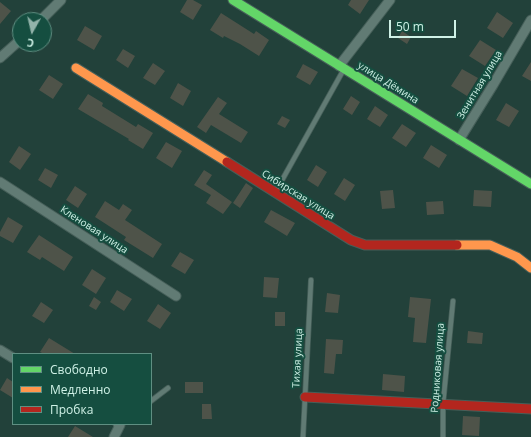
<!DOCTYPE html>
<html>
<head>
<meta charset="utf-8">
<style>
	body { margin:0 }
	#map { position:relative; width:531px; height:437px; overflow:hidden; background:#22413a; font-family:"Open Sans",sans-serif }
	canvas { display:block }
	.legend { position:absolute; left:12px; top:353px; width:140px; height:72px; box-sizing:border-box; background:#154e40; border:1px solid #5f8f82; margin:0; padding:5px 7px; list-style:none; font-size:12px; color:#cff1e6 }
	.legend li { display:flex; align-items:center; gap:8px; height:20px }
	.legend b { width:20px; border:1px solid #5f8f82 }
	.north { position:absolute; left:12px; top:12px; width:40px; height:40px; box-sizing:border-box; background:#154e40; border:1px solid #5f8f82; border-radius:50%; rotate:188deg; font-size:11px; font-weight:700; line-height:16px; text-align:center; color:#cff1e6 }
	.north::after { content:''; display:block; margin:auto; width:14px; height:18px; background:#92b3aa; clip-path:polygon(50% 0,100% 100%,50% 72%,0 100%) }
	.scale { position:absolute; left:389px; top:20px; width:67px; height:18px; box-sizing:border-box; border:2px solid #cff1e6; border-top:0; padding-left:5px; font-size:12px; line-height:14px; white-space:nowrap; color:#cff1e6; -webkit-text-stroke:3px #154e40; paint-order:stroke }
</style>
</head>
<body>
<div id="map">
<canvas width="531" height="437"></canvas>
<ul class="legend">
<li><b style="height:5px;background:#63d668"></b>Свободно</li>
<li><b style="height:5px;background:#ff974d"></b>Медленно</li>
<li><b style="height:5px;background:#b3261e"></b>Пробка</li>
</ul>
<div class="north">С</div>
<div class="scale">50 m</div>
</div>
<script>
const context = document.querySelector('canvas').getContext('2d');
context.lineJoin = 'round';
function paint(path, color) { context.fillStyle = color; context.fill(path, 'evenodd'); }
function strokePath(path, color, width, dash) { context.strokeStyle = color; context.lineWidth = width; context.lineCap = dash ? 'butt' : 'round'; context.setLineDash(dash || []); context.stroke(path); }
function write(font, color, halo, rows, align = 'center') {
  context.font = font + ' "Open Sans",sans-serif'; context.lineWidth = 4; context.setLineDash([]); context.textBaseline = 'middle'; context.strokeStyle = halo; context.fillStyle = color; for (const [text, x, y, turn = 0] of rows) {
    context.save(); context.translate(x, y); context.rotate((+turn || 0) * Math.PI / 180); context.textAlign = isNaN(turn) ? turn : align; if (halo) context.strokeText(text, 0, 0); context.fillText(text, 0, 0); context.restore();
  }
}
const building = new Path2D(`
	M187 0H193L202 5 193 20 180 12Z
	M351 0H369L360 14 348 5Z
	M0 2 11 11 0 24Z
	M497 12 513 23 503 38 487 28Z
	M221 13 254 34 256 31 269 40 259 56 240 44 224 36 223 38 210 30Z
	M85 26 102 36 94 50 77 40Z
	M402 31 411 37 407 44 398 38Z
	M480 40 496 50 485 66 469 56Z
	M123 49 135 56 128 68 116 60Z
	M531 62V81L522 76Z
	M153 63 165 71 155 85 143 78Z
	M303 64 318 72 310 85 296 77Z
	M462 69 478 78 467 96 451 86Z
	M49 75 63 84 53 99 39 90Z
	M178 83 191 91 183 106 170 98Z
	M88 94 103 103 102 106 136 127 138 124 153 133 143 149 128 140 129 139 78 109Z
	M351 96 360 102 352 115 343 109Z
	M218 97 227 103 219 114 248 132 241 143 211 125 206 133 197 127Z
	M506 103 519 111 509 127 496 120Z
	M375 106 388 115 380 127 367 119Z
	M282 116 290 120 285 128 277 124Z
	M402 124 416 133 406 147 392 138Z
	M166 142 182 151 172 168 156 158Z
	M431 145 447 155 439 168 423 158Z
	M19 146 31 154 20 170 9 162Z
	M316 165 327 172 318 187 307 180Z
	M45 168 58 175 51 188 38 180Z
	M204 170 212 175 206 184 232 202 223 214 206 203 211 195 194 185Z
	M344 178 355 185 345 201 334 194Z
	M246 183 253 188 240 208 233 203Z
	M75 186 87 194 78 208 66 200Z
	M393 190 395 208 382 209 380 191Z
	M474 190 492 191 491 207 473 206Z
	M105 201 119 210 123 204 132 210 125 220 162 244 153 258 124 240 126 237 95 217Z
	M443 201 444 214 427 215 426 202Z
	M271 210 295 223 287 236 264 222Z
	M8 217 23 226 13 243 0 236V232Z
	M39 235 73 257 64 271 42 257 40 260 27 252Z
	M180 252 194 260 185 274 171 266Z
	M92 269 106 278 96 294 82 285Z
	M264 277 279 278 277 298 263 297Z
	M117 290 132 299 124 311 110 302Z
	M327 293 340 295 338 313 325 312Z
	M94 297 101 302 96 310 89 306Z
	M410 297 431 299 426 343 413 342 415 318 408 317Z
	M41 302 53 310 44 323 32 316Z
	M158 304 171 313 160 329 147 321Z
	M275 312H285V326H275Z
	M468 331 483 333 482 344 467 343Z
	M49 338 75 354H44L40 352Z
	M326 339 343 340 342 354H336L334 374 324 373Z
	M383 374 405 376 404 392 382 390Z
	M7 378 13 382V398L0 390Z
	M185 382H203V393H185Z
	M202 404H211L212 419H202Z
	M463 416 480 417 479 436 462 435Z
	M75 426 93 437H68Z`);
const lane = new Path2D(`
	M276 191 344 69
	M151 401 168 388
	M303 437 311 280
	M443 437V404L453 301`);
const street = new Path2D(`
	M41 20 61 0
	M0 58 20 40
	M339 66 390 0
	M459 140 493 85 531 20
	M0 182 176 296
	M0 350 13 358
	M114 437 120 425 118 424`);
const fast = new Path2D(`
	M233 0 531 184`);
const slow = new Path2D(`
	M76 68 227 162
	M457 245H490L517 257 531 268`);
const jam = new Path2D(`
	M227 162 351 240 365 245H457
	M305 397 531 409`);
const streetNames = [
	["улица Дёмина",388,83,32],
	["Зенитная улица",480,85,-59],
	["Сибирская улица",298,195,32],
	["Кленовая улица",94,230,33],
	["Тихая улица",298,358,-87],
	["Родниковая улица",438,368,-86]
];
paint(building, '#4e5349');
strokePath(lane, '#465f59', 6);
strokePath(street, '#465f59', 11);
strokePath(fast, '#465f59', 11);
strokePath(slow, '#465f59', 11);
strokePath(jam, '#465f59', 11);
strokePath(lane, '#617b74', 4.5);
strokePath(street, '#617b74', 9);
strokePath(fast, '#63d668', 9);
strokePath(slow, '#ff974d', 9);
strokePath(jam, '#b3261e', 9);
write('10px', '#cff1e6', '#154e40', streetNames);
</script>
</body>
</html>
